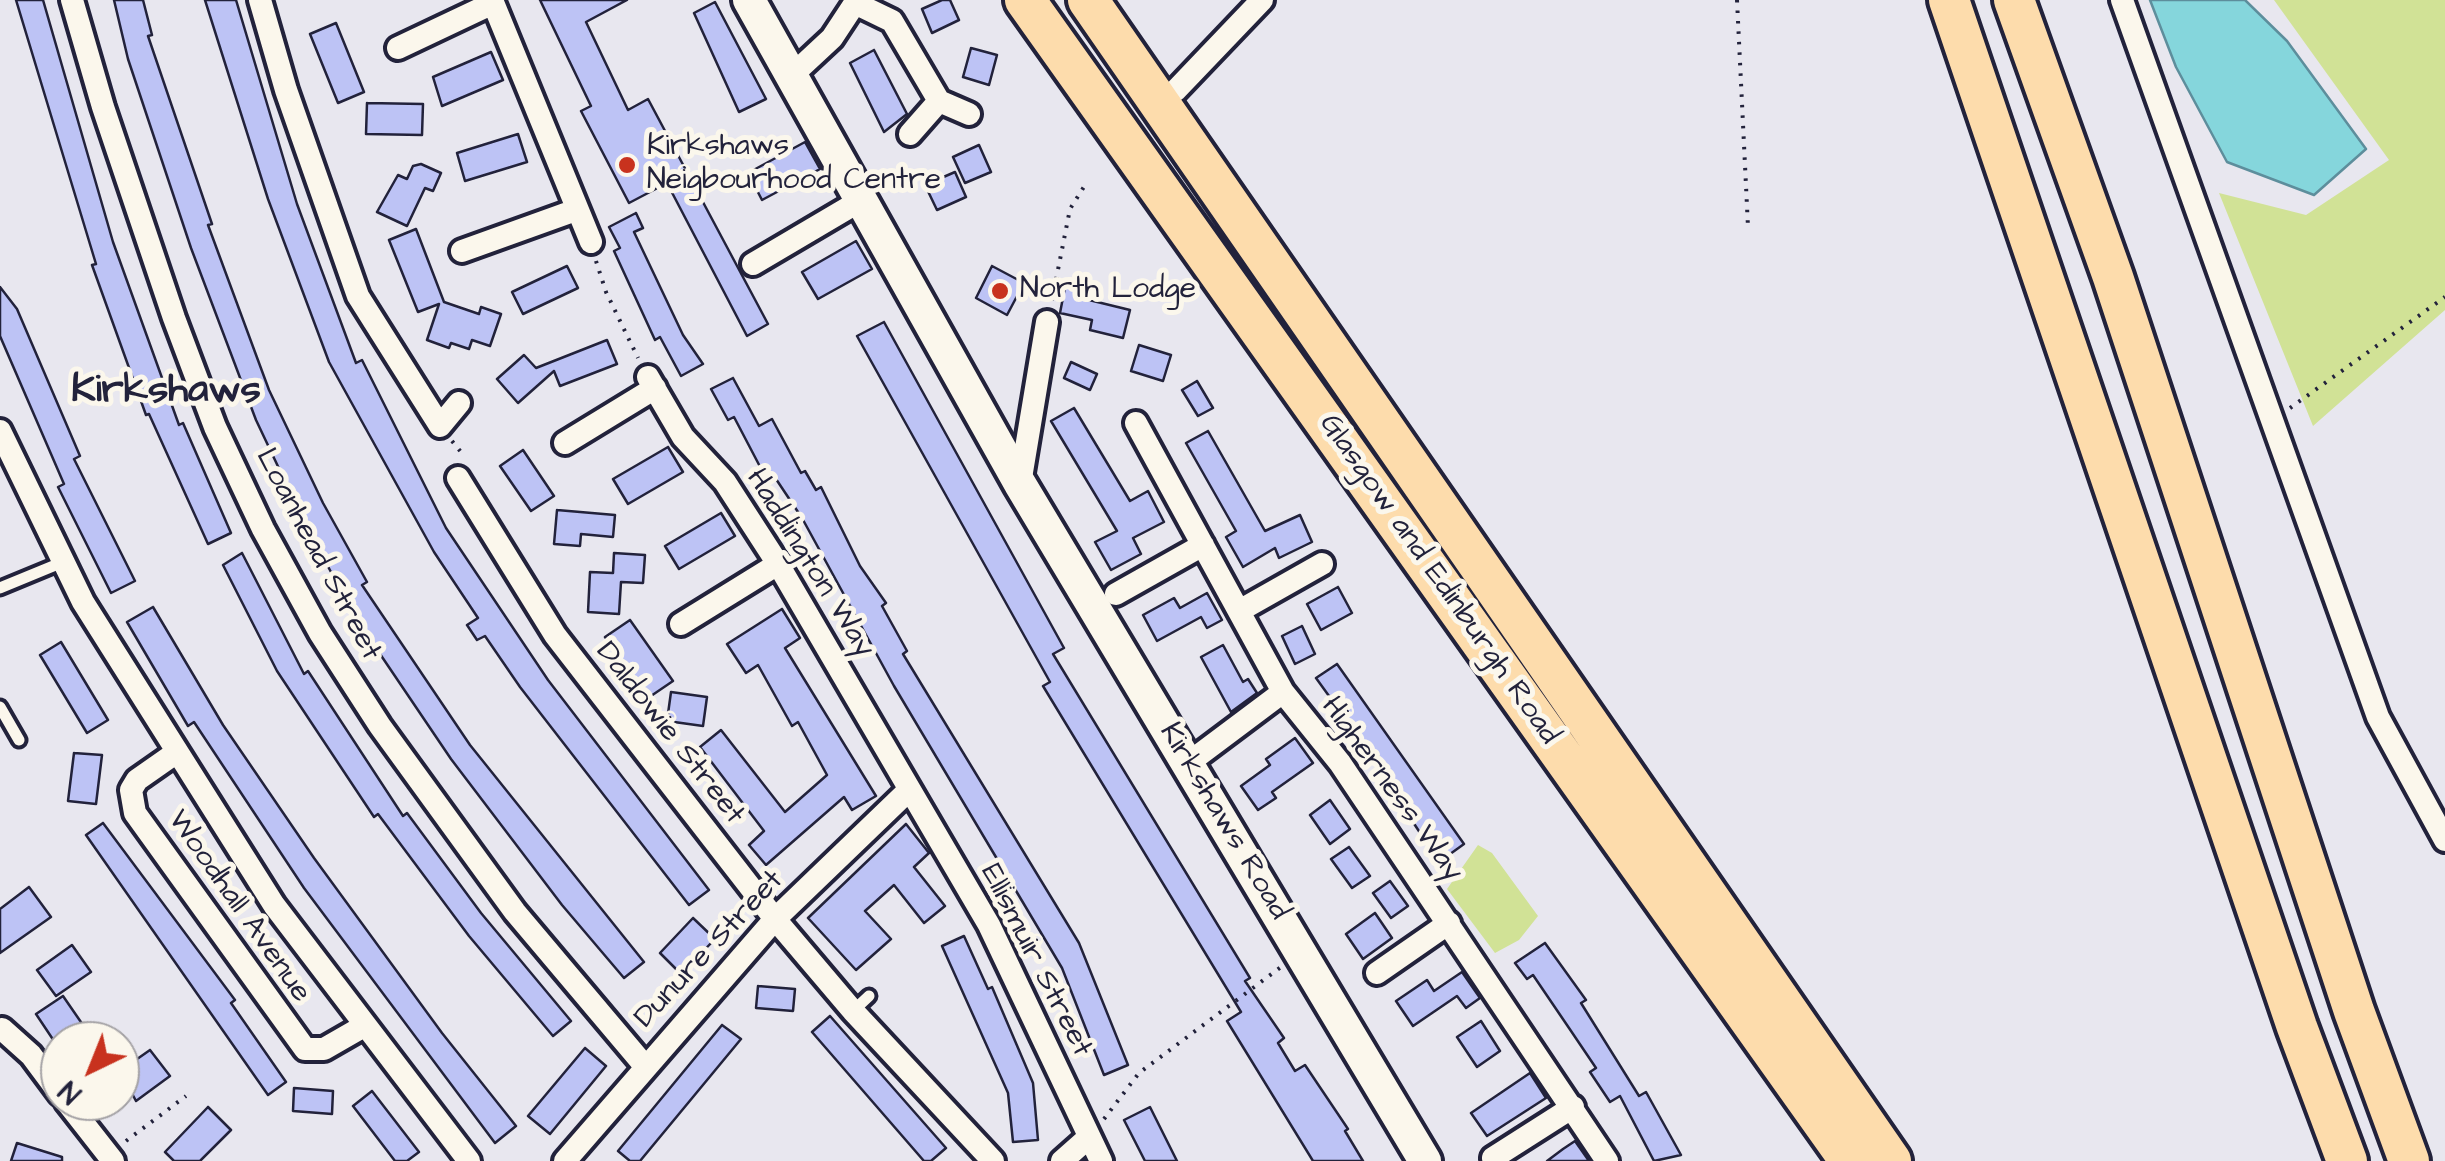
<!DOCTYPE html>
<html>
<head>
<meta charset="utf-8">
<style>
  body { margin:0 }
  #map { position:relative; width:2445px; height:1161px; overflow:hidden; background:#e8e7ef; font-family:"Architects Daughter",sans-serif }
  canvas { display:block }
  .north { position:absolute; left:40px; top:1021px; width:100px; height:100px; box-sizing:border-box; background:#fbf7ec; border:2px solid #a4a2a5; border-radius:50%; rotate:223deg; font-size:28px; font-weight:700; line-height:40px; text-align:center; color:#22223b }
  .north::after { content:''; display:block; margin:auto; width:35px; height:45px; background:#c8321e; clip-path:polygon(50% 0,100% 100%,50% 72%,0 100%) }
</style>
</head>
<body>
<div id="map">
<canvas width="2445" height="1161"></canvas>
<div class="north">N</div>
</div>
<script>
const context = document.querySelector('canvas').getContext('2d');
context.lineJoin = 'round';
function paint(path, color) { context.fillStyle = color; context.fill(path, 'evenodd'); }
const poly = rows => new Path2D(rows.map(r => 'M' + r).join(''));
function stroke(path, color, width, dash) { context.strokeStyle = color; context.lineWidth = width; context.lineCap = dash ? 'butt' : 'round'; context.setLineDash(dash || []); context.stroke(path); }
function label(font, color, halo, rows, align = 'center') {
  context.font = font + ' "Architects Daughter",sans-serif'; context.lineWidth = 10; context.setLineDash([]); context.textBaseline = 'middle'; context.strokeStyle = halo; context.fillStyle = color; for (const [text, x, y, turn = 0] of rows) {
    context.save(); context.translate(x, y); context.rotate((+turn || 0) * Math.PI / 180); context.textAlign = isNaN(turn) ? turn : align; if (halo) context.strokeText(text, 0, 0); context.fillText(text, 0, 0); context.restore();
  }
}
paint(poly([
  [2274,0,2445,0,2445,310,2313,426,2219,193,2306,215,2389,160],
  [1478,845,1492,853,1538,916,1519,940,1495,953,1447,889]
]), '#d1e296');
const water = poly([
  [2150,0,2245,0,2287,41,2366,149,2314,195,2227,162,2176,67,2150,0]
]);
paint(water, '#85d6dc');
stroke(water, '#5d8e9c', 2.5);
const building = poly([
  [16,0,43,0,113,242,179,425,183,423,231,533,208,544,149,414,146,415,92,265,96,264,16,0],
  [114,0,143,0,152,35,148,36,212,224,208,225,269,390,323,503,367,582,362,585,470,745,644,962,624,978,562,905,451,759,353,614,301,515,256,420,191,248,128,59,114,0],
  [205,0,236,0,297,204,356,363,362,360,446,528,548,680,709,890,689,905,520,687,485,636,477,640,467,625,478,618,434,552,329,362,268,199,205,0],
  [540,0,627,0,586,22,628,110,648,99,768,324,747,336,667,183,629,203,581,111,591,106,540,0],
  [942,0,950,0,959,20,932,33,922,9,942,0],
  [715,2,766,99,739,112,694,13,715,2],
  [336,23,364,92,338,103,310,34,336,23],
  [971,48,997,55,989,85,963,77,971,48],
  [874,50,907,114,884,132,850,63,874,50],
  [491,52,503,80,442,106,433,77,491,52],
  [367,103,423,104,422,135,366,134,367,103],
  [518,134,527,162,465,181,457,153,518,134],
  [805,142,820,169,762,200,748,173,805,142],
  [979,145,991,172,965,183,953,157,979,145],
  [421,164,441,173,433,191,425,188,407,226,377,212,398,175,407,179,413,166,421,164],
  [955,172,966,197,937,210,925,185,955,172],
  [636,213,643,228,634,232,683,335,703,364,681,376,660,337,655,340,614,251,620,248,609,227,636,213],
  [416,229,444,302,479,314,481,307,501,314,490,346,472,340,469,349,451,343,449,348,427,340,439,304,418,312,389,240,416,229],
  [856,241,872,269,818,299,802,272,856,241],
  [567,266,578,288,523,314,512,292,567,266],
  [992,266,1024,283,1007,315,976,298,992,266],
  [1066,282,1088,287,1085,299,1130,310,1123,338,1090,330,1092,320,1060,313,1066,282],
  [0,287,17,309,80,456,74,459,135,581,111,593,58,487,64,484,0,336,0,287],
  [884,322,1064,648,1053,654,1250,978,1245,981,1284,1038,1278,1043,1295,1071,1305,1065,1348,1129,1345,1131,1363,1161,1313,1161,1227,1021,1241,1012,1043,686,1050,682,857,336,884,322],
  [607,340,617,364,560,386,554,371,518,403,497,379,524,355,536,368,607,340],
  [1139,345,1171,355,1163,381,1131,371,1139,345],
  [1071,362,1097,374,1090,390,1064,378,1071,362],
  [733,378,759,426,772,419,801,473,805,471,816,490,821,487,860,566,886,603,882,606,907,651,903,654,1079,943,1128,1065,1104,1075,1062,968,894,686,802,518,774,476,767,480,734,417,728,420,711,389,733,378],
  [1197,381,1213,408,1198,416,1182,390,1197,381],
  [1074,408,1130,501,1148,491,1164,522,1133,538,1141,554,1111,570,1095,542,1117,531,1051,421,1074,408],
  [1208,431,1265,531,1300,515,1312,542,1279,558,1275,548,1243,567,1226,537,1236,531,1186,443,1208,431],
  [668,447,683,472,628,504,613,479,668,447],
  [523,450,554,496,531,511,500,466,523,450],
  [557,510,615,515,613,537,581,534,580,546,554,544,557,510],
  [721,513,735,536,679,569,665,546,721,513],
  [242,553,304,674,308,671,403,816,407,813,481,913,571,1021,553,1036,469,936,378,814,374,817,277,671,223,565,242,553],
  [614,553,645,555,643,583,621,582,619,614,588,612,590,572,613,573,614,553],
  [1338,587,1352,613,1321,630,1307,604,1338,587],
  [1207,593,1222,620,1207,628,1201,617,1157,641,1143,615,1174,598,1180,608,1207,593],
  [153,607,223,725,314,858,442,1033,516,1126,495,1143,304,888,194,722,188,726,127,622,153,607],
  [782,609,800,638,785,648,876,796,852,810,844,797,766,865,749,845,764,831,700,747,721,730,785,812,827,775,798,722,792,726,758,665,746,673,727,644,782,609],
  [630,620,673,681,648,698,605,637,630,620],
  [1302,626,1315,654,1295,664,1282,636,1302,626],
  [61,642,108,720,87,733,40,655,61,642],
  [1223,645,1243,682,1248,679,1257,693,1231,712,1201,657,1223,645],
  [1337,664,1464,844,1439,862,1398,799,1402,797,1316,678,1337,664],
  [671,692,707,697,703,726,667,721,671,692],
  [1295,738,1313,763,1272,792,1276,798,1258,810,1241,786,1270,765,1266,759,1295,738],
  [74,753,102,755,96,804,68,801,74,753],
  [1330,800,1350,829,1330,844,1310,815,1330,800],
  [103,823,235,1000,231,1003,286,1082,268,1095,86,835,103,823],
  [906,824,929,853,914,867,945,906,924,923,894,885,865,911,891,939,856,970,808,918,906,824],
  [1349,847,1370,876,1352,888,1331,859,1349,847],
  [1390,881,1408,906,1391,918,1373,893,1390,881],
  [29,887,51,917,0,953,0,909,29,887],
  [1375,913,1392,938,1363,959,1346,934,1375,913],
  [693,918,715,939,681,974,660,953,693,918],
  [964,936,988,989,992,987,1033,1083,1038,1140,1013,1142,1008,1093,942,946,964,936],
  [1545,943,1586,1000,1581,1003,1639,1096,1646,1092,1681,1155,1654,1161,1620,1096,1610,1102,1590,1072,1596,1068,1569,1028,1533,975,1527,979,1515,963,1545,943],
  [72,945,91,972,56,996,37,970,72,945],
  [1462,972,1480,998,1466,1008,1457,996,1413,1026,1396,1001,1427,980,1434,991,1462,972],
  [758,986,795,989,793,1011,756,1008,758,986],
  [63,996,94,1041,54,1041,36,1014,63,996],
  [830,1016,946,1148,931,1161,924,1161,812,1032,830,1016],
  [1481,1021,1500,1051,1477,1067,1457,1037,1481,1021],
  [722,1025,741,1039,640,1161,630,1161,618,1151,722,1025],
  [585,1048,606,1066,550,1134,528,1116,585,1048],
  [150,1050,170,1076,136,1101,120,1071,150,1050],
  [1530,1073,1546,1098,1487,1136,1471,1113,1530,1073],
  [294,1088,333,1091,332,1114,293,1111,294,1088],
  [372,1091,419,1152,407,1161,395,1161,353,1106,372,1091],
  [208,1107,231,1130,200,1161,174,1161,165,1152,208,1107],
  [1150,1107,1177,1161,1145,1161,1124,1120,1150,1107],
  [1575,1141,1589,1161,1547,1161,1563,1149,1575,1141],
  [17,1143,62,1157,62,1161,11,1161,17,1143]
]);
paint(building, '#bdc3f5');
stroke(building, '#22223b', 2.5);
const lane = poly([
  [0,588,63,562],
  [0,707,19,740],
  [853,1011,869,996]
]);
const street = poly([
  [72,0,103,107,174,318,215,427,263,529,320,633,380,726,515,912,644,1065],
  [260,0,286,90,358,296,440,426,459,403],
  [492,0,591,242],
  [2122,0,2378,717,2445,840],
  [857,4,892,21,939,101,910,134],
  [398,48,493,3],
  [789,78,832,38,857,0],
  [939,101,969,114],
  [1161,101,1176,90,1262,0],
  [462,251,576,210],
  [753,264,858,202],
  [648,377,683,437,725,482,778,564,989,925,1101,1161],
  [1136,423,1283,692,1187,764],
  [0,431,83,602,274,905,469,1161],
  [565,443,655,388],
  [458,478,555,635,775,919,853,1011,993,1161],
  [1020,484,1047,322],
  [1116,594,1203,545],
  [1239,611,1322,564],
  [681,624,778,564],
  [1283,692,1340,763,1607,1161],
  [177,752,137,780,131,790,135,813,305,1049,324,1049,364,1026],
  [1377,973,1449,923],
  [2,1029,31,1055,60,1094],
  [66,1101,113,1161],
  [1493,1158,1573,1107],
  [565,1161,775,919,909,790],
  [1062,1161,1088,1138]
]);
const secondary = poly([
  [749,0,1020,484,1425,1161]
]);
const highway = poly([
  [1025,0,1850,1161],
  [1088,0,1891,1161],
  [1949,0,2297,1027,2347,1161],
  [2014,0,2113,277,2354,1011,2409,1161]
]);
stroke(lane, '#22223b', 19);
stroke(street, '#22223b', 30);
stroke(secondary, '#22223b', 40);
stroke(highway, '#22223b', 48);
stroke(poly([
  [1737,0,1748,227],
  [596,261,606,292,638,358],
  [1052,300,1070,209,1087,182],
  [2290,408,2445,297],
  [452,441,465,457],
  [1104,1119,1139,1073,1281,967],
  [126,1141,186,1096]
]), '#22223b', 4, [2.5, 8]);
stroke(lane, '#fbf7ec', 11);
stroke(street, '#fbf7ec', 22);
stroke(secondary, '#fbf7ec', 32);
stroke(highway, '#fddcac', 40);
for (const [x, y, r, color] of [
  [627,165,10,"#c8321e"],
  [1000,291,10,"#c8321e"]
]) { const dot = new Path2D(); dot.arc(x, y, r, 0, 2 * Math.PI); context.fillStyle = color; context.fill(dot); stroke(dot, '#fbf7ec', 4); }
label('30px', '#22223b', '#fbf7ec', [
  ["Kirkshaws",647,148],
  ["Neigbourhood Centre",647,182],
  ["North Lodge",1020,291]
], 'left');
label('30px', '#22223b', '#fbf7ec', [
  ["Loanhead Street",317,555,62],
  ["Haddington Way",809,564,58],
  ["Glasgow and Edinburgh Road",1438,580,55],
  ["Daldowie Street",669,734,52],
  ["Higherness Way",1391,790,54],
  ["Kirkshaws Road",1223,822,59],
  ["Woodhall Avenue",238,907,55],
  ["Dunure Street",710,950,-47],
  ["Ellismuir Street",1035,961,63]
]);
label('bold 40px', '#22223b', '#fbf7ec', [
  ["Kirkshaws",166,393]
]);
</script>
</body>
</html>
